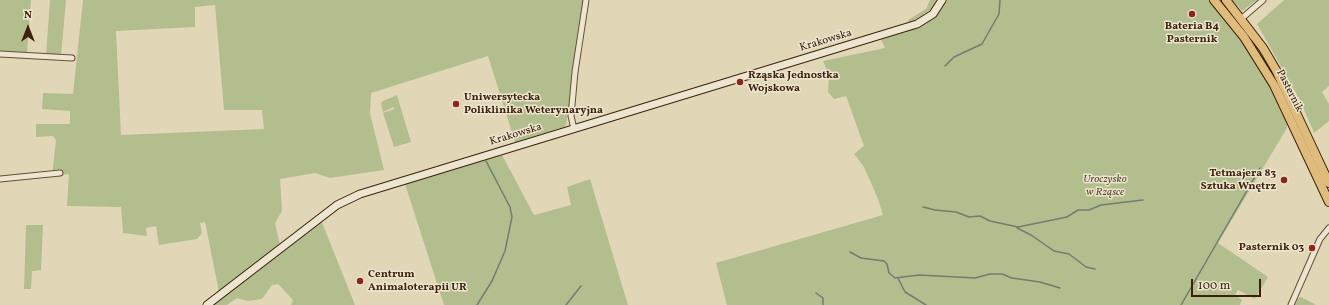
<!DOCTYPE html>
<html>
<head>
<meta charset="utf-8">
<style>
  body { margin:0 }
  #map { position:relative; width:1329px; height:305px; overflow:hidden; background:#e1d7b7; font-family:Vollkorn,serif }
  canvas { display:block }
  .north { position:absolute; left:8px; top:8px; width:40px; height:40px; -webkit-text-stroke:3px #ece5d0; paint-order:stroke; rotate:0deg; font-size:11px; font-weight:700; line-height:16px; text-align:center; color:#3d210a }
  .north::after { content:''; display:block; margin:auto; width:14px; height:18px; background:#3d210a; clip-path:polygon(50% 0,100% 100%,50% 72%,0 100%) }
  .scale { position:absolute; left:1191px; top:279px; width:70px; height:18px; box-sizing:border-box; border:2px solid #3d210a; border-top:0; padding-left:5px; font-size:12px; line-height:14px; white-space:nowrap; color:#3d210a; -webkit-text-stroke:3px #ece5d0; paint-order:stroke }
</style>
</head>
<body>
<div id="map">
<canvas width="1329" height="305"></canvas>
<div class="north">N</div>
<div class="scale">100 m</div>
</div>
<script>
const context = document.querySelector('canvas').getContext('2d');
context.lineJoin = 'round';
function paint(path, color) { context.fillStyle = color; context.fill(path, 'evenodd'); }
const poly = rows => new Path2D(rows.map(r => 'M' + r).join(''));
function stroke(path, color, width, dash) { context.strokeStyle = color; context.lineWidth = width; context.lineCap = dash ? 'butt' : 'round'; context.setLineDash(dash || []); context.stroke(path); }
function label(font, color, halo, rows, align = 'center') {
  context.font = font + ' Vollkorn,serif'; context.lineWidth = 3; context.setLineDash([]); context.textBaseline = 'middle'; context.strokeStyle = halo; context.fillStyle = color; for (const [text, x, y, turn = 0] of rows) {
    context.save(); context.translate(x, y); context.rotate((+turn || 0) * Math.PI / 180); context.textAlign = isNaN(turn) ? turn : align; if (halo) context.strokeText(text, 0, 0); context.fillText(text, 0, 0); context.restore();
  }
}
paint(poly([
  [0,0,31,0,27,53,0,53],
  [50,0,66,0,61,56,46,55],
  [83,0,585,0,566,125,564,127,515,142,488,56,371,93,370,113,384,170,330,178,315,173,280,179,282,211,275,223,280,245,219,292,205,222,200,223,202,233,197,239,159,245,156,226,146,228,147,236,123,233,121,207,67,206,69,174,52,176,56,140,53,136,36,137,36,124,70,124,70,111,42,109,43,93,73,94],
  [215,5,224,110,262,110,264,129,121,135,116,31,195,27,195,7],
  [930,0,937,0,931,9,923,15,909,23,908,20,926,9],
  [946,0,1209,0,1241,41,1276,93,1287,120,1287,128,1218,243,1268,277,1255,299,1238,290,1235,295,1242,300,1240,305,727,305,716,263,883,215,878,199,864,167,854,154,864,146,846,96,834,99,828,92,829,75,823,61,885,48,881,39,917,28,933,19,942,8],
  [1232,0,1257,0,1242,11],
  [1284,0,1329,0,1329,86,1322,92,1329,104,1329,121,1314,133,1300,100,1257,24],
  [397,95,411,142,394,147,383,113,394,109,394,107,383,112,381,103,383,101],
  [502,155,534,215,571,205,567,187,590,179,628,305,444,305,405,184],
  [321,220,355,305,291,305,293,300,278,284,272,285,262,299,248,301,237,298,227,305,213,305],
  [26,225,43,225,41,270,32,271,31,289,24,289],
  [1301,297,1316,305,1294,305,1298,298]
]), '#b3be8e');
stroke(poly([
  [945,66,954,57,982,44,999,14,1000,0],
  [923,207,935,210,956,212,969,217,980,216,990,221,1018,227,1067,217,1078,210,1089,210,1101,205,1143,200],
  [1017,228,1031,235,1054,251,1069,254,1086,267,1095,269],
  [850,252,861,258,884,261,887,264,889,273,895,278,919,275,975,278,990,274,1002,274,1012,278,1040,282,1060,288],
  [898,278,905,292,926,305],
  [816,293,823,298,823,305],
  [477,305,492,281,505,251,512,217,510,207,486,161],
  [566,305,581,286],
  [1181,305,1260,168]
]), '#717d6d', 1.5);
const street = poly([
  [1241,19,1263,0],
  [0,54,72,58],
  [574,129,571,116,575,72,586,0],
  [0,179,60,173],
  [1291,305,1320,239,1329,228]
]);
const secondary = poly([
  [207,305,337,205,360,194,917,24,933,14,942,0]
]);
const primary = poly([
  [1214,0,1244,37,1274,85,1329,202],
  [1226,0,1263,48,1276,70,1329,183]
]);
stroke(street, '#664e35', 7);
stroke(secondary, '#3d210a', 9);
stroke(primary, '#3d210a', 10);
stroke(street, '#ece5d0', 5);
stroke(secondary, '#ece5d0', 7);
stroke(primary, '#e0bc7c', 8);
for (const [x, y, r, color] of [
  [1192,14,4,"#8f2418"],
  [740,82,4,"#8f2418"],
  [456,104,4,"#8f2418"],
  [1284,180,4,"#8f2418"],
  [1312,248,4,"#8f2418"],
  [360,281,4,"#8f2418"]
]) { const dot = new Path2D(); dot.arc(x, y, r, 0, 2 * Math.PI); context.fillStyle = color; context.fill(dot); stroke(dot, '#ece5d0', 1.5); }
label('bold 11px', '#3d210a', '#ece5d0', [
  ["Bateria B4",1192,27,"center"],
  ["Pasternik",1192,40,"center"],
  ["Rząska Jednostka",748,76],
  ["Wojskowa",748,89],
  ["Uniwersytecka",464,98],
  ["Poliklinika Weterynaryjna",464,111],
  ["Tetmajera 83",1276,174,"right"],
  ["Sztuka Wnętrz",1276,187,"right"],
  ["Pasternik 03",1304,248,"right"],
  ["Centrum",368,275],
  ["Animaloterapii UR",368,288]
], 'left');
label('11px', '#3d210a', '#ece5d0', [
  ["Krakowska",826,41,-17],
  ["Pasternik",1289,91,63],
  ["Krakowska",516,135,-17]
]);
label('italic 11px', '#5a482b', '#ece5d0', [
  ["Uroczysko",1105,180],
  ["w Rząsce",1105,193]
]);
</script>
</body>
</html>
